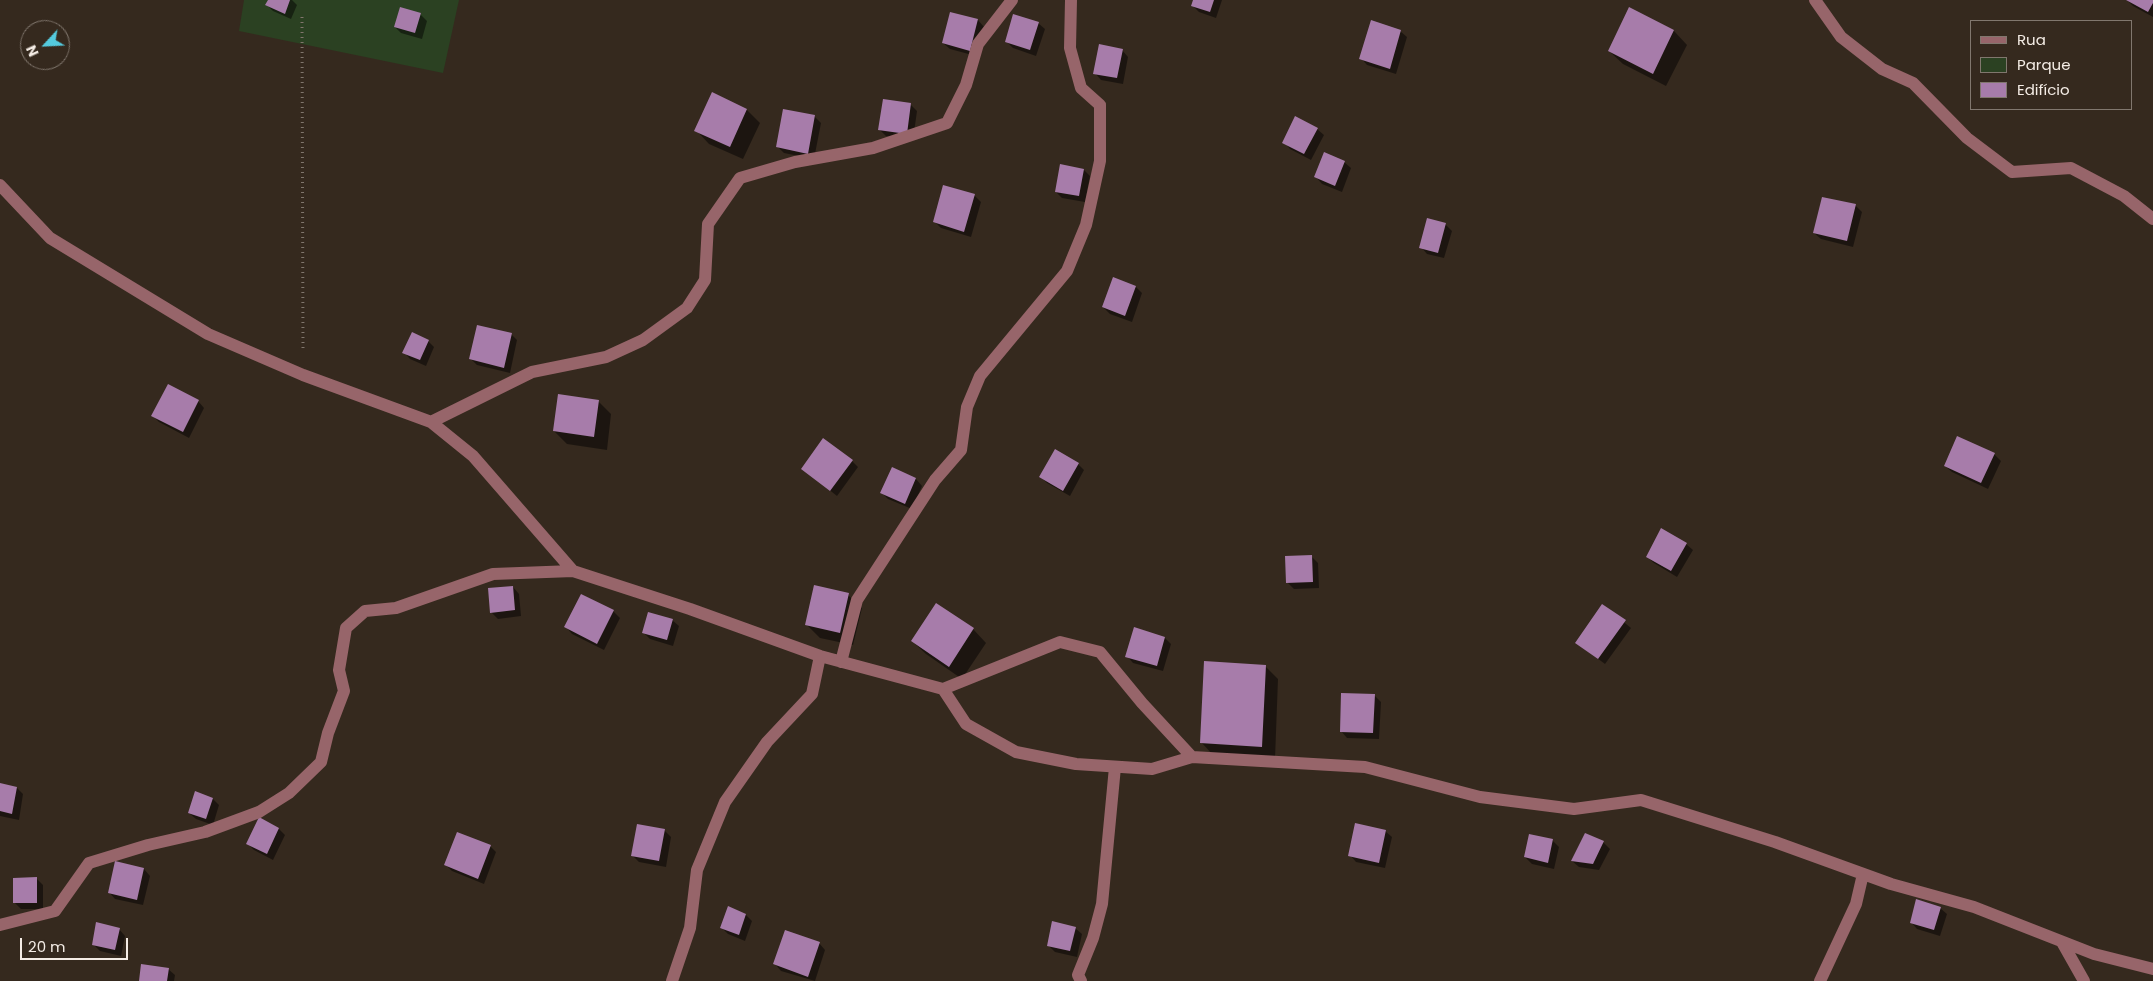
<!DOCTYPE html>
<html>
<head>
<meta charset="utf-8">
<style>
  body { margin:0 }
  #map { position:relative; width:2153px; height:981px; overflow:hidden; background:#35291e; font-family:Poppins,sans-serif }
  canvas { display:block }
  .legend { position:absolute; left:1970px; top:20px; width:162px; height:90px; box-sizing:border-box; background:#35291e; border:1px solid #81776e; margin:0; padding:6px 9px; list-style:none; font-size:15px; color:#f4ece5 }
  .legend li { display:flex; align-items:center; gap:10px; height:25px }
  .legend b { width:25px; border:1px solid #81776e }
  .north { position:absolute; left:20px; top:20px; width:50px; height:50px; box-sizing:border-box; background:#35291e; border:1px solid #81776e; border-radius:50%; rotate:245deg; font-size:14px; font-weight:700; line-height:20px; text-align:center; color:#f4ece5 }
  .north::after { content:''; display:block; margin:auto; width:18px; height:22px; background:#54cade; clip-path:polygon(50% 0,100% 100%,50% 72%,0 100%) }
  .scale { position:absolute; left:20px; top:938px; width:108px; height:22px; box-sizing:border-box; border:2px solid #f4ece5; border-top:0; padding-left:6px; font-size:15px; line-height:18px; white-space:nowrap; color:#f4ece5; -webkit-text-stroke:4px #35291e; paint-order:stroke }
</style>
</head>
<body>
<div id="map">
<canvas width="2153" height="981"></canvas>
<ul class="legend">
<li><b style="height:6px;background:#97656a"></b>Rua</li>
<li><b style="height:14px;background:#2b4122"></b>Parque</li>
<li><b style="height:14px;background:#a77caa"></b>Edifício</li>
</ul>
<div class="north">N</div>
<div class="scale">20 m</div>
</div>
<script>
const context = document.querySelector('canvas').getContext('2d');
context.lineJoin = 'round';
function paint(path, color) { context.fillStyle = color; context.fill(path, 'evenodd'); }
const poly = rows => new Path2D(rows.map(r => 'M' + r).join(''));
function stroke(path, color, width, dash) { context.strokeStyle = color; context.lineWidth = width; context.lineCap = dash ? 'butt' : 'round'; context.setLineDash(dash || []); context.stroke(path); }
paint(poly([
  [244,0,459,0,443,73,239,31]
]), '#2b4122');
paint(poly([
  [269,0,292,0,297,5,291,19,273,11,267,5],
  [1195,0,1222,0,1216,18,1199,12,1193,6],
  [2127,0,2153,0,2153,17,2133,6],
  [1630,9,1674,31,1687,45,1666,86,1623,64,1609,51],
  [951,13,978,20,984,27,976,56,950,49,943,43],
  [420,14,427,21,422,39,401,33,395,27],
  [1038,23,1045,29,1036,56,1013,48,1006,41],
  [1400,31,1407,37,1396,74,1367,65,1361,58],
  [1122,50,1128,57,1123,84,1101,80,1095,73],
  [713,94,747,110,760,123,743,159,709,144,696,130],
  [911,105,917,111,913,140,886,136,880,130],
  [814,116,821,123,814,159,784,153,778,147],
  [1317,129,1324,135,1311,160,1290,149,1284,142],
  [1344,162,1351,168,1342,192,1322,184,1316,177],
  [1084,170,1090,176,1085,202,1062,198,1056,192],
  [944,187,975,196,981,202,971,237,941,228,934,221],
  [1856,206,1862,212,1853,247,1821,239,1814,233],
  [1445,224,1452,231,1444,258,1427,254,1421,247],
  [1136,287,1142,293,1132,322,1110,314,1103,307],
  [511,334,517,340,510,373,477,365,471,359],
  [428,341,434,347,426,366,410,359,404,352],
  [198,401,204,408,189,438,159,422,153,416],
  [598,401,611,414,607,450,567,444,554,431],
  [1958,437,1994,454,2001,461,1988,489,1952,472,1945,466],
  [852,461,858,467,837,496,802,468],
  [1078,464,1084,470,1070,496,1047,483,1040,476],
  [893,469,916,479,922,486,912,509,888,499,882,493],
  [1686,544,1693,550,1677,577,1654,563,1647,557],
  [1311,556,1318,563,1319,588,1294,589,1287,582],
  [513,587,519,594,521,616,498,619,491,612],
  [582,595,613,611,620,618,604,650,572,634,566,627],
  [848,595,862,608,853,645,820,638,806,624],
  [1603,605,1631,628,1605,664,1577,643],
  [672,620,679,626,673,646,650,639,643,632],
  [973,629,986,643,962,679,926,654,912,641],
  [1165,638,1171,644,1163,671,1133,663,1127,656],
  [1265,666,1278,679,1275,759,1214,756,1201,742],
  [1374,695,1381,702,1379,739,1347,738,1341,731],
  [0,784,17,788,23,794,19,820,0,816],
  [195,793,213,799,219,805,213,825,196,819,189,813],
  [279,829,285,835,273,860,254,850,248,844],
  [664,830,671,837,666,867,639,862,633,856],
  [1385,831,1392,837,1385,868,1356,862,1350,855],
  [1552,840,1559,847,1554,869,1532,864,1525,857],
  [1603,842,1610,849,1599,870,1579,867,1572,861],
  [490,846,496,852,484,884,452,871,445,864],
  [144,869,150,876,143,905,115,899,109,892],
  [37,879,43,885,43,909,21,909,14,902],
  [728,908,746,915,752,921,745,941,728,934,721,927],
  [1940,908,1947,914,1940,936,1917,929,1911,922],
  [1075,928,1082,934,1077,957,1055,952,1048,945],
  [119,929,125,936,121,956,100,951,93,944],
  [819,943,825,950,815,981,781,971,775,964],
  [168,969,175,975,174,981,140,981]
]), '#0007');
paint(poly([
  [268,0,290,0,285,14,265,5],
  [1193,0,1214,0,1210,12,1191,6],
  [2126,0,2153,0,2153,3,2148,12],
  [400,7,421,13,415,33,394,27],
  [1629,7,1674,30,1653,74,1608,51],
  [950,12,978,19,970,51,942,43],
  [1013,14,1039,22,1030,50,1005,42],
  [1371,20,1401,30,1390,69,1359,59],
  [1099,44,1123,49,1117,78,1093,74],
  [712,92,747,109,730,147,694,131],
  [883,99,911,103,907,134,878,130],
  [783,109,815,115,808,154,776,147],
  [1295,116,1318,128,1304,154,1282,143],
  [1324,152,1345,161,1335,186,1314,177],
  [1060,164,1084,169,1079,196,1055,192],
  [943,185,975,194,964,232,933,222],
  [1822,197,1856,204,1847,241,1813,233],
  [1427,218,1446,223,1438,253,1419,248],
  [1113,277,1136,286,1125,316,1102,307],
  [477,325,512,333,504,368,469,359],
  [412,332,429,340,420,360,402,353],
  [168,384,199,400,183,432,151,416],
  [558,394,599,400,594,437,553,431],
  [1957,436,1995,453,1981,483,1944,466],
  [823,438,853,460,830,491,801,469],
  [1055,449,1079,463,1063,491,1039,477],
  [892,467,916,478,905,504,880,493],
  [1661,528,1687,543,1671,571,1646,557],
  [1312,555,1313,582,1286,583,1285,556],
  [814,585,849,593,840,633,805,625],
  [513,586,515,610,490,613,488,588],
  [581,594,614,610,597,644,564,627],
  [936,603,974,628,949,667,911,641],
  [1602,604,1626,620,1598,659,1575,643],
  [648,612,673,619,667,640,642,633],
  [1134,627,1165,637,1157,666,1125,657],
  [1204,661,1266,665,1262,747,1200,743],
  [1341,693,1375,694,1373,733,1340,732],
  [0,783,17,787,12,814,0,811],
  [195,791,213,798,206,819,188,813],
  [259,817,279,828,267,854,246,844],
  [1355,823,1386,830,1379,863,1348,856],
  [637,824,665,829,659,861,631,856],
  [457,832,491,845,478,879,444,865],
  [1585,833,1604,841,1593,864,1571,861],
  [1529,834,1553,839,1548,863,1524,857],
  [115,861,144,868,137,900,108,893],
  [37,877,37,903,13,903,13,878],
  [1916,899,1941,907,1934,930,1910,923],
  [728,906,746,914,739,935,720,928],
  [1052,921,1076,927,1070,951,1047,946],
  [96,922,120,928,115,950,92,945],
  [785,930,820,942,808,977,773,964],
  [141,964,169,968,167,981,139,981]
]), '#a77caa');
stroke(poly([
  [302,17,303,349]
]), '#81766d', 3, [1, 4]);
stroke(poly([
  [1815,0,1841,37,1882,69,1913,83,1967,138,2012,172,2071,168,2124,196,2153,219],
  [0,185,50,238,208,334,303,375,431,422,473,456,573,571,690,609,820,656,943,689,1060,642,1100,652,1142,703,1192,757,1365,767,1480,797,1574,809,1641,800,1775,842,1891,884,1974,907,2094,954,2153,969],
  [431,422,532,372,606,357,643,340,687,308,705,280,708,224,740,178,795,162,873,148,947,123,966,85,978,44,1012,0],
  [841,662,857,600,935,480,961,450,967,407,980,376,1067,271,1086,225,1100,161,1100,105,1081,88,1070,48,1071,0],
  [943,689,966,724,1016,752,1076,764,1152,769,1192,757],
  [0,925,55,911,89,863,148,845,205,832,259,812,289,793,321,762,328,733,344,691,339,670,346,628,365,611,396,608,493,574,573,571],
  [2062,942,2084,981],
  [672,981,690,928,697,870,725,802,767,742,812,694,820,656],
  [1081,981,1078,975,1093,938,1102,904,1115,767],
  [1820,981,1856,904,1863,874]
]), '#97656a', 12);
</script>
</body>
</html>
